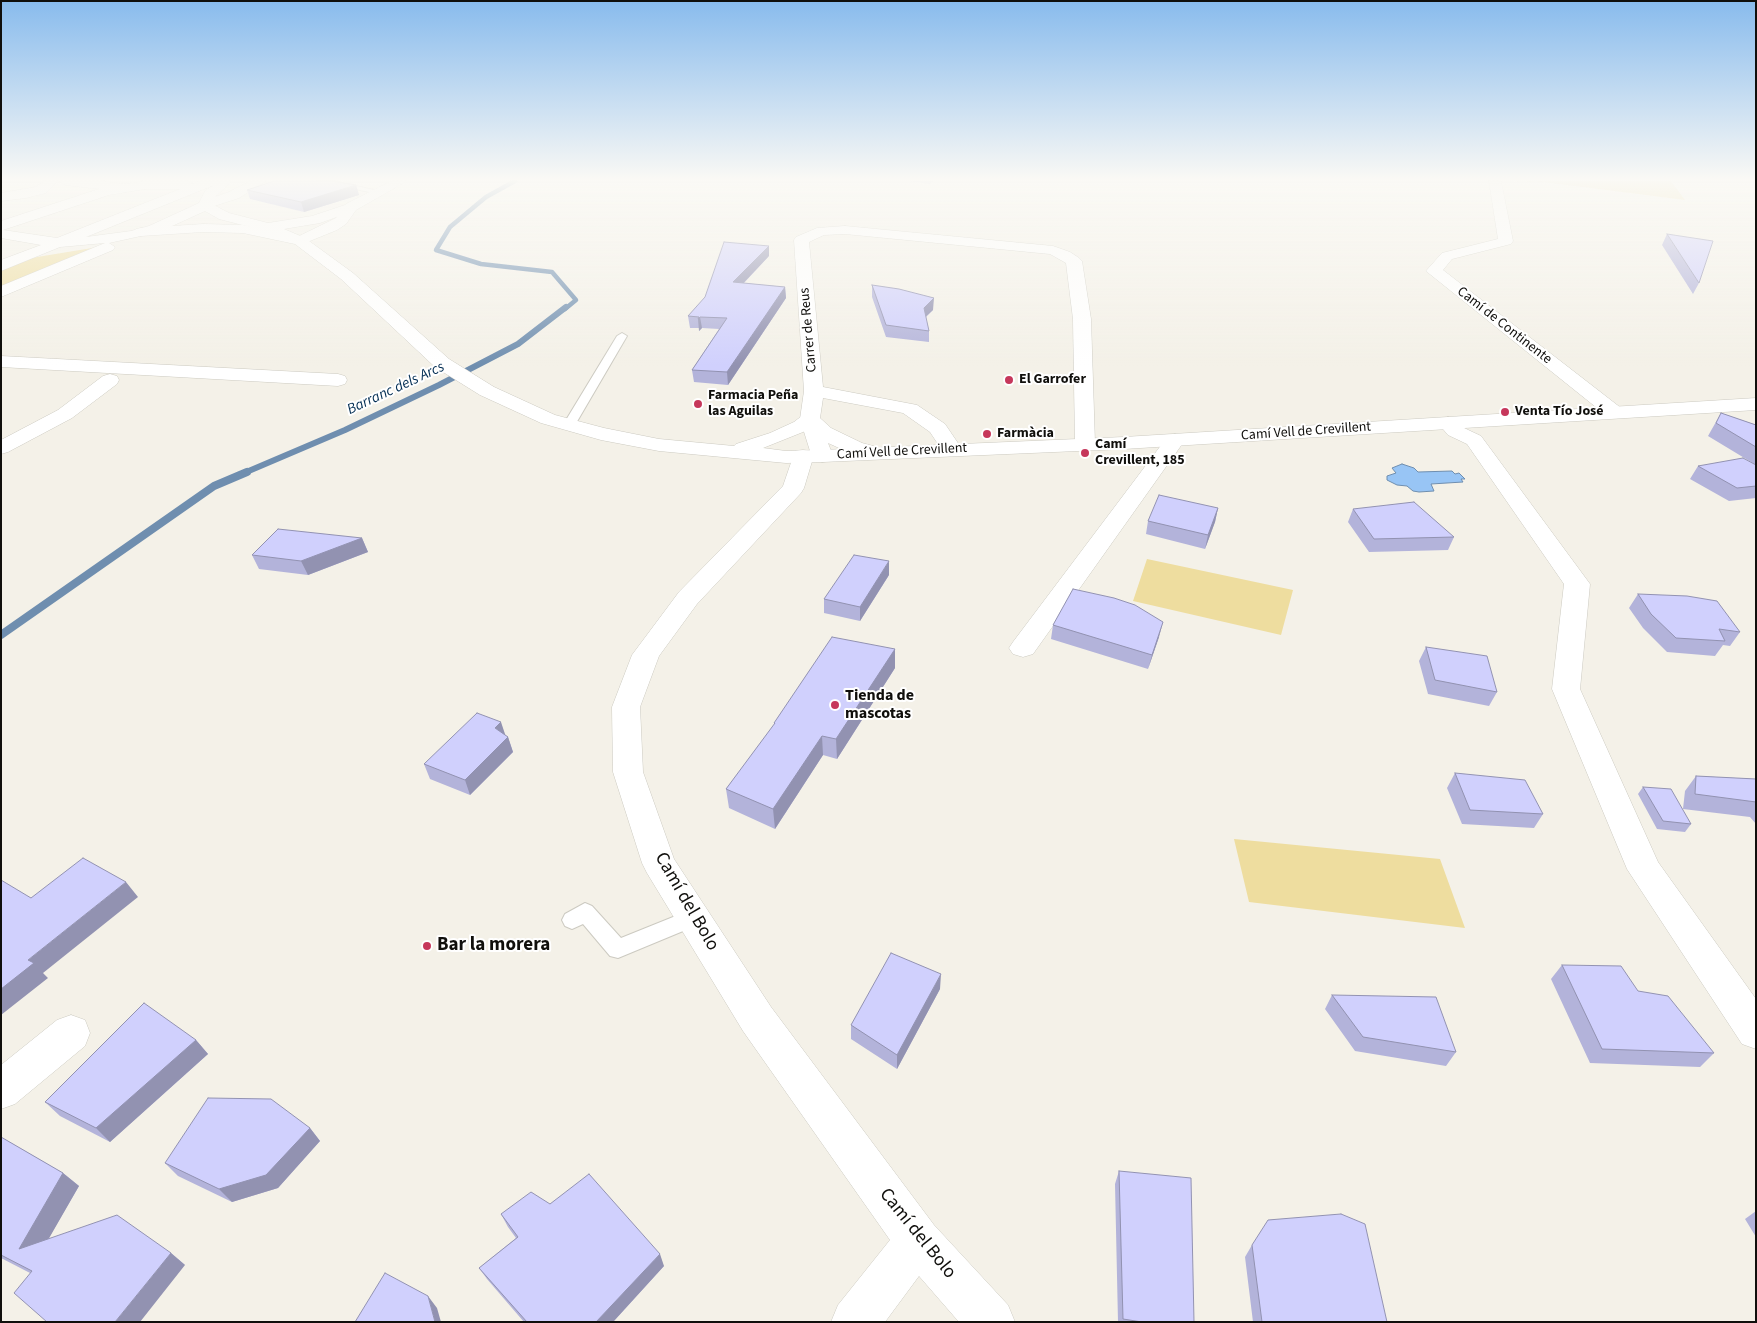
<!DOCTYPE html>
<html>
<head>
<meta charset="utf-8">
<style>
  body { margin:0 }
  #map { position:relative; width:1757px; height:1323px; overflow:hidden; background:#f4f1e8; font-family:"Source Sans 3",sans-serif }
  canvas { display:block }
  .frame { position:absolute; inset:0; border:2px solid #100f0c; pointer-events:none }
</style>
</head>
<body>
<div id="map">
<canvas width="1757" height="1323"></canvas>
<div class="frame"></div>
</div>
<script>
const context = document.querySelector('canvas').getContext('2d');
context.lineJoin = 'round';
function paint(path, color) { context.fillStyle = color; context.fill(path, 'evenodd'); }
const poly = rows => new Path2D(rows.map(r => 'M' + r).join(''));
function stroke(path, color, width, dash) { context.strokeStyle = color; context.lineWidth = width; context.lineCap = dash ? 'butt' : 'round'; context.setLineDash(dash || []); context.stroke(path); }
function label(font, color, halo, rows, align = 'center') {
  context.font = font + ' "Source Sans 3",sans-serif'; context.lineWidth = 4; context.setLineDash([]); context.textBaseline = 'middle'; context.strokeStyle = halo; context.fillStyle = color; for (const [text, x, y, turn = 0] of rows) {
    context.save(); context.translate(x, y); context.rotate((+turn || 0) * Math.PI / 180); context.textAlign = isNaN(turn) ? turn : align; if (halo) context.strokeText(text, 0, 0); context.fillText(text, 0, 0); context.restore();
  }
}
paint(poly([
  [1512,181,1671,181,1685,200,1543,182],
  [98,247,1,288,1,270,31,258],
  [1147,559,1293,590,1281,635,1133,601],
  [1234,839,1440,859,1465,928,1249,902]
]), '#eedd9f');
const water = poly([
  [1402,464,1414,468,1418,472,1452,471,1455,474,1459,473,1465,479,1461,479,1463,482,1431,484,1434,491,1419,492,1413,491,1407,486,1397,485,1387,480,1387,476,1396,473,1392,468,1402,464]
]);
paint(water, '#98c5f5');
stroke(water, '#6f8eaf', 1);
stroke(poly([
  [515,181,486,197,450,227,436,250,481,264,552,272,576,300,565,309]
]), '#6f8eaf', 4.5);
stroke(poly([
  [244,473,345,430,439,385,518,344,566,307]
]), '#6f8eaf', 6);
stroke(poly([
  [1,635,214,486,247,472]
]), '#6f8eaf', 8);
const service = poly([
  [317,181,334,181,383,192,379,194,317,181],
  [622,333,627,336,575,425,573,428,565,428,563,425,617,336,622,333],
  [585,903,592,906,621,938,693,909,700,912,703,918,700,924,618,958,610,956,583,924,572,929,565,926,562,920,565,914,585,903]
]);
const minor = poly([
  [44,181,58,181,46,193,26,198,1,201,1,193,36,187,44,181],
  [59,181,101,181,126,184,133,188,126,192,65,185,59,181],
  [250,181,266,181,239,198,205,209,198,205,200,202,229,192,250,181],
  [391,181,407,181,356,210,346,224,337,230,300,245,295,244,293,241,295,238,336,218,346,204,391,181],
  [1489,181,1501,181,1513,241,1511,244,1452,259,1443,270,1621,408,1624,412,1621,416,1614,418,1607,416,1426,271,1442,253,1498,239,1489,181],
  [845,226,1053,246,1070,252,1079,258,1082,261,1091,319,1095,444,1092,448,1085,450,1078,448,1075,444,1073,319,1066,263,1050,254,845,234,824,235,809,242,823,387,917,405,945,424,962,449,958,453,951,455,944,453,930,432,903,413,823,398,820,418,831,428,862,443,884,449,888,453,884,457,877,459,848,452,828,443,833,456,830,461,822,462,813,458,804,488,801,493,697,604,659,656,640,707,643,772,674,859,771,1007,934,1225,1008,1305,1015,1322,959,1322,919,1276,885,1322,831,1322,838,1305,890,1240,743,1031,647,873,642,863,613,772,612,707,632,655,679,592,783,486,795,451,803,450,810,451,800,419,804,391,794,240,796,237,817,228,845,226],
  [1,356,338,374,345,376,347,380,345,384,338,386,1,367,1,356],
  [110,374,117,376,119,380,117,384,72,418,8,452,1,454,1,440,58,410,103,376,110,374],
  [1448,417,1455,419,1462,427,1481,436,1590,584,1580,689,1658,862,1756,999,1756,1049,1742,1044,1627,869,1552,689,1564,584,1467,444,1448,435,1438,423,1441,419,1448,417],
  [1175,434,1182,436,1185,440,1033,654,1023,657,1013,654,1009,648,1013,642,1168,436,1175,434],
  [71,1015,85,1020,90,1033,85,1046,15,1104,1,1109,1,1065,57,1020,71,1015]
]);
const tertiary = poly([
  [203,224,243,225,305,238,353,273,449,359,494,387,555,415,604,428,659,439,734,446,736,444,770,433,794,422,803,415,810,413,817,415,820,419,808,430,763,448,786,451,822,450,1124,437,1756,398,1756,410,1124,449,822,462,786,463,659,451,601,440,541,423,480,395,435,367,341,279,295,244,243,233,203,232,141,236,136,235,134,232,136,229,141,228,203,224]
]);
const primary = poly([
  [144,181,187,181,192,184,199,181,232,181,216,196,212,204,229,213,268,223,312,216,351,203,358,207,356,210,320,223,284,229,305,238,307,241,305,244,300,245,262,230,219,219,205,211,159,232,109,243,115,247,113,250,1,297,1,286,105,243,60,247,1,271,1,260,41,245,1,238,1,221,102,188,144,181],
  [214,185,205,191,199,203,149,226,131,231,86,237,214,185],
  [145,189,180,189,57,238,3,230,109,195,145,189]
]);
stroke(service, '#cccac1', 2);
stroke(minor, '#cccac1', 1);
stroke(tertiary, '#cccac1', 1);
stroke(primary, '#cccac1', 1);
paint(service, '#fff');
paint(minor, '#fff');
paint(tertiary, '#fff');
paint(primary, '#fff');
paint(poly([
  [907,181,933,181,930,184],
  [356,185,359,195,304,212,250,199,247,190],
  [1667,234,1699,283,1693,294,1662,245],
  [769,256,744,283,785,287,786,298,728,385,694,382,692,370,719,329,702,328,699,331,699,328,690,328,688,316],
  [872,285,933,310,926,317,929,331,929,342,886,337,872,297],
  [1721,413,1756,425,1756,465,1708,436],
  [1756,465,1756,498,1729,501,1690,479,1698,466],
  [1218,508,1215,522,1205,549,1146,534,1148,521],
  [1353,509,1454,537,1448,550,1369,552,1348,522],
  [362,538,368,552,308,575,259,569,252,555],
  [889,575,860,621,824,613,824,599],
  [1638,594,1740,632,1730,646,1723,645,1715,656,1667,652,1643,628,1629,608],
  [1053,625,1159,637,1148,669,1051,639],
  [1426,647,1497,692,1489,706,1428,694,1419,661],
  [895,649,895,668,837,759,823,755,775,829,729,808,726,789,774,726,774,723],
  [505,736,508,737,513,752,470,795,430,779,424,764],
  [1455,773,1543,814,1534,828,1462,824,1447,788],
  [1696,776,1756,779,1756,824,1750,817,1683,809,1685,791],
  [1643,787,1691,824,1685,832,1657,829,1638,794],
  [1562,965,1714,1053,1700,1067,1590,1063,1551,979],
  [940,989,897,1069,851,1039,851,1025],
  [1332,995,1456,1052,1446,1066,1355,1051,1325,1009],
  [196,1040,208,1054,110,1142,60,1116,45,1102],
  [310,1128,320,1141,278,1188,232,1202,178,1176,165,1163],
  [1,1137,63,1173,79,1186,48,1239,171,1253,185,1265,30,1273,1,1258],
  [1119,1171,1194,1322,1118,1322,1115,1184],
  [550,1204,664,1266,613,1322,524,1322,487,1279,479,1268,516,1238,508,1227,501,1214],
  [1756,1211,1756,1237,1745,1219],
  [1252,1245,1387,1322,1253,1322,1245,1257]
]), '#b3b3da');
paint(poly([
  [356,185,359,195,304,212,301,202],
  [769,246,769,256,734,293,733,282],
  [785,287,786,298,728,385,727,372],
  [934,298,933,310,923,319,924,308],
  [700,317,702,328,699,331,698,319],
  [1218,508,1215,522,1205,549,1208,535],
  [362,538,368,552,308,575,301,561],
  [889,561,889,575,860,621,860,607],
  [1163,622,1159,637,1148,669,1152,655],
  [895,649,895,668,837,759,836,739],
  [501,722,506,737,495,728],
  [822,736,823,755,775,829,773,809],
  [508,737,513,752,470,795,465,780],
  [126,882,138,897,43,973,48,978,1,1015,1,989,28,960],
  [941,974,940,989,897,1069,897,1055],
  [196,1040,208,1054,110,1142,96,1128],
  [310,1128,320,1141,278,1188,232,1202,219,1189],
  [63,1173,79,1186,36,1261,19,1249],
  [171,1253,185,1265,140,1322,115,1322],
  [660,1254,664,1266,613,1322,596,1322],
  [428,1296,437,1308,441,1322,435,1322]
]), '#9292b1');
const building = poly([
  [274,181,331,181,356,185,301,202,247,190,274,181],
  [1667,234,1713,241,1699,283,1667,234],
  [724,242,769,246,733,282,785,287,727,372,692,370,727,318,700,317,698,319,699,317,688,316,705,297,724,242],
  [872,285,899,289,934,298,924,308,929,331,886,325,872,285],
  [1721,413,1756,425,1756,447,1716,423,1721,413],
  [1743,458,1756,465,1756,486,1737,488,1698,466,1743,458],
  [1159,495,1218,508,1208,535,1148,521,1159,495],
  [1414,502,1454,537,1374,539,1353,509,1414,502],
  [278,529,362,538,301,561,252,555,278,529],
  [854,555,889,561,860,607,824,599,854,555],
  [1073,589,1114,598,1135,605,1163,622,1152,655,1053,625,1073,589],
  [1638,594,1687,596,1717,601,1740,632,1719,629,1725,641,1676,638,1651,614,1638,594],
  [832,637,895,649,836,739,822,736,773,809,726,789,775,723,774,723,832,637],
  [1426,647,1487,656,1497,692,1435,680,1426,647],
  [477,713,501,722,495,728,508,737,465,780,424,764,477,713],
  [1455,773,1525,780,1543,814,1470,810,1455,773],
  [1696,776,1756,779,1756,802,1695,794,1696,776],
  [1643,787,1671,789,1691,824,1663,821,1643,787],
  [83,858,126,882,28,960,34,963,1,989,1,880,31,898,83,858],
  [891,953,941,974,897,1055,851,1025,891,953],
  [1562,965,1621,966,1638,991,1668,996,1714,1053,1602,1049,1562,965],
  [1332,995,1436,997,1456,1052,1363,1037,1332,995],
  [144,1003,196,1040,96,1128,45,1102,144,1003],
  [208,1098,271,1099,310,1128,266,1175,219,1189,165,1163,208,1098],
  [1,1137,63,1173,19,1249,117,1215,171,1253,115,1322,47,1322,14,1293,32,1271,1,1255,1,1137],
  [1119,1171,1191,1178,1194,1322,1142,1322,1123,1319,1119,1171],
  [589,1174,660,1254,596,1322,527,1322,479,1268,518,1237,501,1214,531,1192,550,1204,589,1174],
  [1341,1214,1365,1224,1387,1322,1262,1322,1252,1245,1268,1220,1341,1214],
  [385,1273,428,1296,435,1322,355,1322,385,1273]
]);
paint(building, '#d0d0fd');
stroke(building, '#9292b1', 1);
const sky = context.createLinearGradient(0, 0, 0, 366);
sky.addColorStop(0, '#88bbed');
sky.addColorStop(0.49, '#faf9f5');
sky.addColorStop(1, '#faf9f500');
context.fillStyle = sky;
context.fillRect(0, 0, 1757, 366);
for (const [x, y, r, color] of [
  [1009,380,5,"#c6375b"],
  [698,404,5,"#c6375b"],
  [1505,412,5,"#c6375b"],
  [987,434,5,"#c6375b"],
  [1085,453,5,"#c6375b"],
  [835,705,5,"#c6375b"],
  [427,946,5,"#c6375b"]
]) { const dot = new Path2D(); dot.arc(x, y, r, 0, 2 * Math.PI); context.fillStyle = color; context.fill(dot); stroke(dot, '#fff', 2); }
label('14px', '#100f0c', '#fff', [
  ["Camí de Continente",1504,326,38],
  ["Carrer de Reus",809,330,-95],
  ["Camí Vell de Crevillent",1306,432,-4],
  ["Camí Vell de Crevillent",902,452,-3]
]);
label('bold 14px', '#100f0c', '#fff', [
  ["El Garrofer",1019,380],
  ["Farmacia Peña",708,396],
  ["las Aguilas",708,412],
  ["Venta Tío José",1515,412],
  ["Farmàcia",997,434],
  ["Camí",1095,445],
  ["Crevillent, 185",1095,461]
], 'left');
label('italic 15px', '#012c52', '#fff', [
  ["Barranc dels Arcs",396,389,-25]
]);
label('bold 16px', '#100f0c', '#fff', [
  ["Tienda de",845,696],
  ["mascotas",845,714]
], 'left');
label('19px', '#100f0c', '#fff', [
  ["Camí del Bolo",686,902,60],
  ["Camí del Bolo",917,1234,51]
]);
label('bold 19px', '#100f0c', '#fff', [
  ["Bar la morera",437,946]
], 'left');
</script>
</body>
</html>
